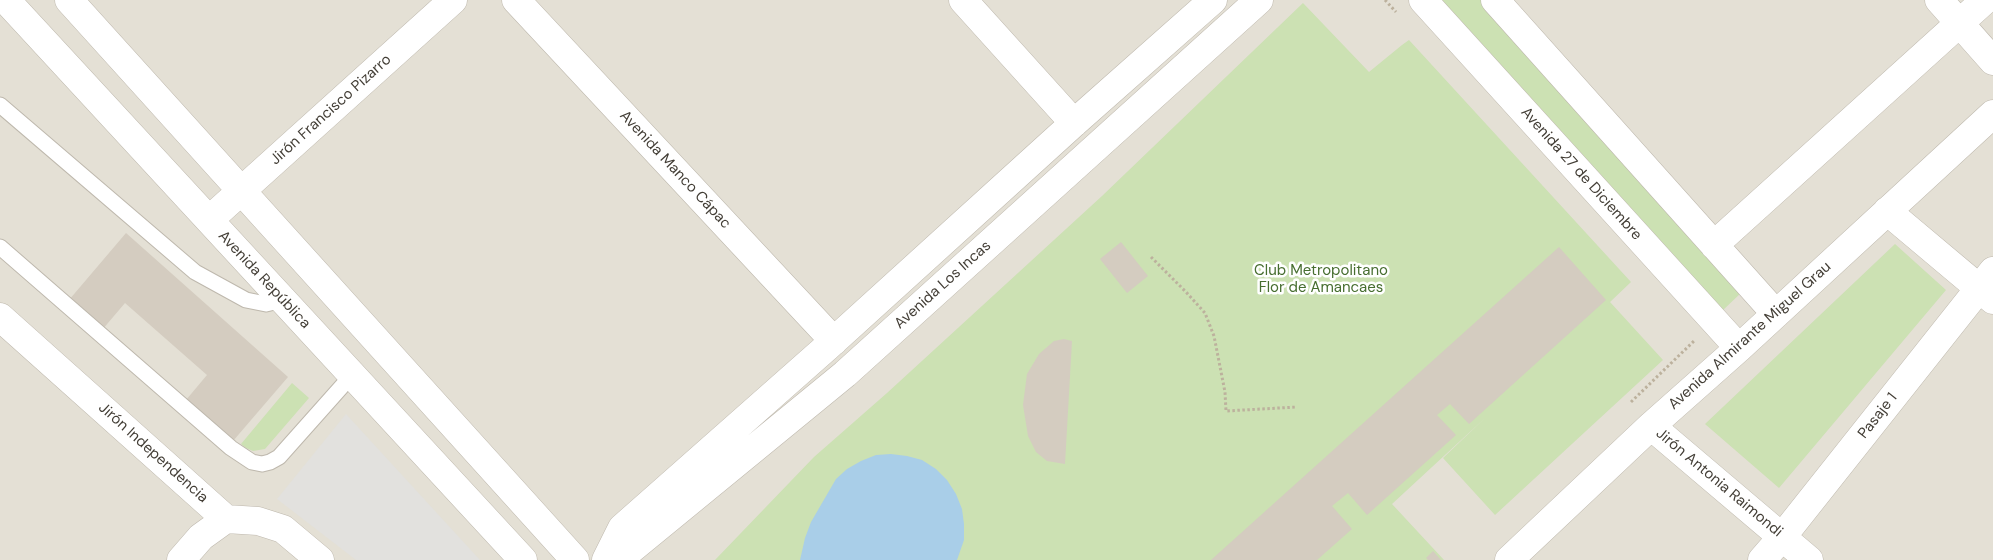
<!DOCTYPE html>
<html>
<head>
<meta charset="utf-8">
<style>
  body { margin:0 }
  canvas { display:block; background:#f1eee6 }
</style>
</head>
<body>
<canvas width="1993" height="560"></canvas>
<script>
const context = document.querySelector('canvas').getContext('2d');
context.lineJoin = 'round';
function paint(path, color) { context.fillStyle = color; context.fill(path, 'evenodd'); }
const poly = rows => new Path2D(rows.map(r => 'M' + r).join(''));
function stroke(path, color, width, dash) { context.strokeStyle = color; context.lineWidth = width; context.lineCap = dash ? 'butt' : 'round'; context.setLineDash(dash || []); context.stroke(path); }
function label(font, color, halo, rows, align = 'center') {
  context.font = font + ' "DM Sans",sans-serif'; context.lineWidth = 5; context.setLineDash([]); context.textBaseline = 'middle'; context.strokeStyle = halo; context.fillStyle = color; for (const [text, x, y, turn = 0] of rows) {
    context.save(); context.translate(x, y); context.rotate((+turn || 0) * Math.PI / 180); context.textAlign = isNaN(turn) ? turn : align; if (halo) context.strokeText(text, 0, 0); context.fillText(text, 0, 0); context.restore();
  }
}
paint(poly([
  [0,0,1993,0,1993,560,0,560]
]), '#e4e0d5');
paint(poly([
  [1440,0,1481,0,1742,292,1722,311],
  [1303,3,1369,72,1402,45,1409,40,1631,282,1610,302,1663,360,1495,515,1443,458,1485,418,1392,504,1444,560,715,560,814,457,887,393,1102,196],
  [1895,244,1946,290,1779,488,1705,424],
  [292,383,309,398,265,449,253,451,246,448,241,444]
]), '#cce1b3');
paint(poly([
  [346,414,480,560,356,560,277,499]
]), '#e2e1de');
paint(poly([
  [891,454,907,456,922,460,936,469,947,480,956,494,962,509,964,524,964,540,957,560,800,560,805,538,811,522,836,479,847,469,861,461,876,455]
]), '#a9cee8');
paint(poly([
  [126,233,288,377,233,441,186,400,207,375,125,303,102,330,69,300],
  [1121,242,1148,276,1127,293,1100,259],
  [1559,247,1606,300,1469,424,1450,404,1437,415,1456,435,1367,515,1348,493,1332,506,1352,529,1317,560,1211,560],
  [1064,339,1072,341,1065,464,1047,461,1036,452,1028,436,1023,405,1027,374,1039,354,1054,341],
  [1433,551,1441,560,1428,560,1426,558]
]), '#d4ccc0');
const lane = poly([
  [0,105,195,272,246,300,266,304,283,300],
  [0,247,231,448,252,462,262,464,270,462,279,457,352,375]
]);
const street = poly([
  [6,0,523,560],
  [69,0,575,560],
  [516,0,834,341],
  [963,0,1074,123],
  [1423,0,1739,348],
  [1495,0,1776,314],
  [1939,0,1993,61],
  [1887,211,1993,300],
  [209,220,453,0],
  [1714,245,1985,0],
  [0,317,226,519,258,521,283,529,320,560],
  [1651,426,1809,560],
  [181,560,201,537,226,519],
  [606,560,622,528,827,347,1074,123,1213,0],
  [618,560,845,374,1259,0],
  [1509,560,1651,426,1739,348,1993,114],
  [1762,560,1782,537,1993,271]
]);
stroke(lane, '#beb8ad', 17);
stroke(street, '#beb8ad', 29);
stroke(poly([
  [1385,0,1396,12],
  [1151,257,1186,292,1205,313,1214,336,1225,392,1226,411,1297,407],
  [1631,402,1695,340]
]), '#bcb19d', 3, [2.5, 2.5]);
stroke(lane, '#fff', 15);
stroke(street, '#fff', 28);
label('15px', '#433e36', '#fff', [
  ["Jirón Francisco Pizarro",331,110,-42],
  ["Avenida Manco Cápac",675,170,47],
  ["Avenida 27 de Diciembre",1581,174,48],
  ["Avenida República",264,280,47],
  ["Avenida Los Incas",943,285,-42],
  ["Avenida Almirante Miguel Grau",1750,336,-42],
  ["Pasaje 1",1878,416,-52],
  ["Jirón Independencia",153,453,42],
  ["Jirón Antonia Raimondi",1719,483,40]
]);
label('15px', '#476e30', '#fff', [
  ["Club Metropolitano",1321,271],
  ["Flor de Amancaes",1321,288]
]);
</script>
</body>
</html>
